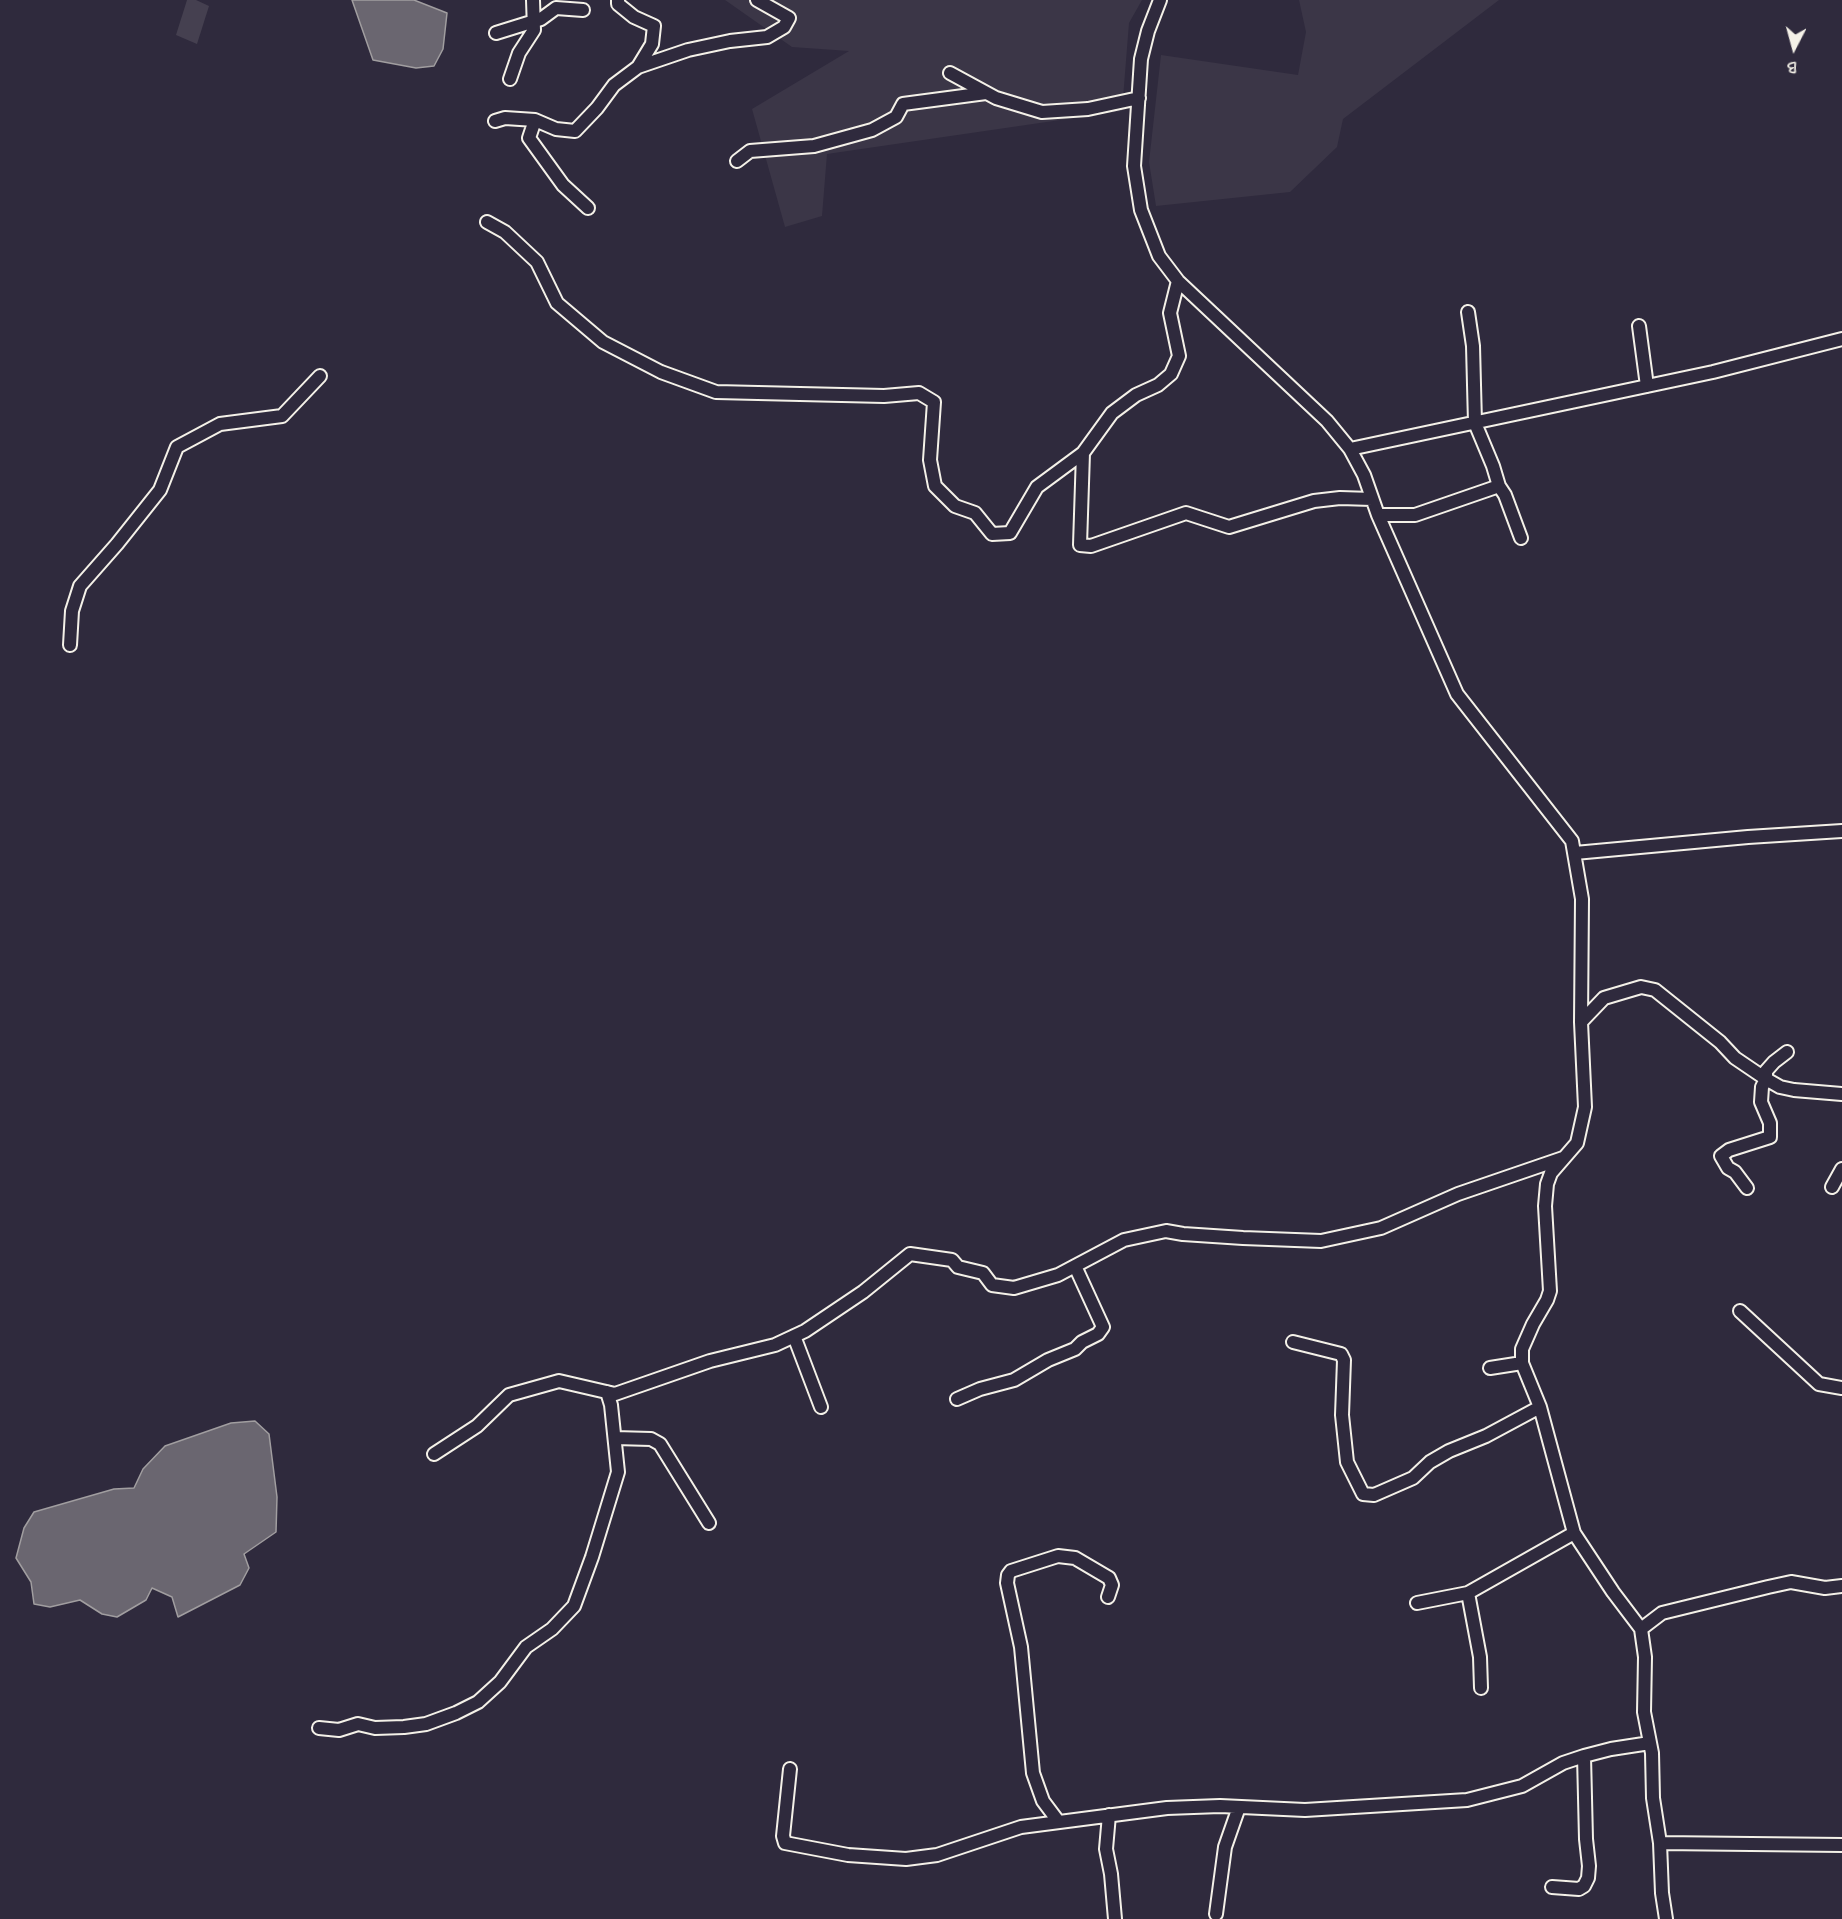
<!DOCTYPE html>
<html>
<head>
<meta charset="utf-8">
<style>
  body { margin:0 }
  #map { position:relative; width:1842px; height:1919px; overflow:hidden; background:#2f2a3d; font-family:Mynerve,sans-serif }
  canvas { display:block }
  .north { position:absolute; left:1764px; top:18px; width:60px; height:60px; -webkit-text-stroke:4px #2f2a3d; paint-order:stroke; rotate:186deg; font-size:16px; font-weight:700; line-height:24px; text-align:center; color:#f4f1e8 }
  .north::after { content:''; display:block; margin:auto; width:21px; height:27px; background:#f4f1e8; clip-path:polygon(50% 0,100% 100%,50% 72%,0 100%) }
</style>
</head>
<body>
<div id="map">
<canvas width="1842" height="1919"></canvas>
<div class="north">B</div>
</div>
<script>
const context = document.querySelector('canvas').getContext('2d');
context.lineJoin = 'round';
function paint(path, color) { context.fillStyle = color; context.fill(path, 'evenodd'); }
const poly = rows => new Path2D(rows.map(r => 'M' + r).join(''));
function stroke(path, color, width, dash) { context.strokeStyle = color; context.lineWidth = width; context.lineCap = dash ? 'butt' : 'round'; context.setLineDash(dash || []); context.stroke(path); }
paint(poly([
  [725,0,1142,0,1129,23,1122,111,827,154,822,216,785,227,752,109,849,51,792,47],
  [1299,0,1499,0,1343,119,1337,147,1290,192,1156,206,1149,162,1161,55,1298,75,1306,32]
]), '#3b3647');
paint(poly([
  [187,0,196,0,209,6,197,44,176,35]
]), '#454050');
const water = poly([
  [352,0,414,0,447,13,443,49,434,66,416,68,373,60,352,0],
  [255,1421,269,1434,277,1497,276,1532,244,1554,249,1568,240,1585,178,1617,172,1597,152,1588,146,1600,117,1617,102,1614,80,1600,50,1607,34,1604,31,1582,16,1558,24,1528,34,1512,114,1489,134,1488,143,1469,165,1446,231,1423,255,1421]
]);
paint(water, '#6a6670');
stroke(water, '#a19ea0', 1.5);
const minor = poly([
  [1160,0,1148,31,1141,59,1134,166,1141,210,1159,256,1178,281,1327,421,1350,449,1364,475,1378,515,1457,694,1572,841,1582,899,1581,1022,1585,1107,1577,1143,1551,1173,1547,1184,1545,1206,1550,1291,1547,1300,1533,1324,1522,1349,1522,1363,1540,1407,1574,1533,1613,1592,1641,1629,1645,1657,1644,1712,1652,1753,1653,1798,1660,1843,1662,1893,1666,1919],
  [496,33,541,19,556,8,583,10],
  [638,67,688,50,730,41,767,37,784,27,789,18,757,0],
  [950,73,996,98,1042,112,1088,109,1139,98],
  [510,79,519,53,534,30,533,0],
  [535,120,529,138,563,185,588,208],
  [495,121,505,118,535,120,556,129,575,131,597,108,614,85,638,67,652,44,654,26,634,17,618,4,618,0],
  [737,161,750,151,814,146,872,130,896,117,903,104,986,93],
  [487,222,505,232,537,262,557,303,603,342,661,372,716,392,884,396,919,393,934,402,930,460,935,486,955,506,975,513,992,534,1010,533,1037,487,1083,453,1080,545,1091,546,1186,513,1229,527,1314,501,1340,498,1372,499],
  [1468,312,1473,346,1475,423,1493,466,1499,486,1505,495,1521,538],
  [1639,326,1647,386],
  [1350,449,1713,372,1842,339],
  [1083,453,1112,413,1136,395,1158,385,1171,374,1179,356,1170,313,1178,281],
  [1378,515,1415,515,1499,486],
  [70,645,72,611,80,586,117,544,160,490,177,447,220,424,282,416,320,376],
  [1575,853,1748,837,1842,831],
  [1581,1022,1604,998,1641,987,1655,990,1720,1042,1735,1058,1766,1079,1780,1087,1794,1090,1842,1094],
  [1832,1187,1842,1169],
  [1747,1188,1735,1172,1728,1168,1721,1156,1729,1150,1770,1137,1770,1123,1761,1102,1762,1087,1766,1079,1766,1071,1774,1062,1787,1052],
  [1740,1311,1819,1384,1842,1388],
  [794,1336,821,1407],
  [1293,1342,1341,1354,1344,1360,1342,1415,1347,1462,1363,1494,1374,1495,1413,1478,1430,1462,1449,1451,1486,1436,1540,1407],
  [1490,1368,1522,1363],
  [957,1399,980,1389,1014,1380,1048,1360,1075,1349,1082,1342,1098,1334,1103,1327,1075,1266],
  [615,1438,651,1439,660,1444,709,1523],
  [434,1454,477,1426,509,1395,559,1381,615,1394,710,1361,775,1345,805,1331,863,1292,910,1254,952,1260,958,1267,983,1273,992,1285,1014,1288,1058,1275,1124,1240,1166,1231,1183,1234,1243,1238,1321,1241,1381,1228,1458,1194,1563,1158],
  [1468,1593,1480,1657,1481,1688],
  [1417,1603,1468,1593,1574,1533],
  [1641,1629,1662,1613,1768,1587,1791,1582,1825,1588,1842,1586],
  [319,1728,339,1730,358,1724,375,1728,404,1727,426,1724,456,1713,478,1702,500,1682,526,1647,552,1629,574,1606,592,1557,618,1472,611,1405,607,1392],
  [790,1769,783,1836,785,1843,848,1855,906,1859,937,1855,1021,1827,1167,1808,1220,1806,1305,1810,1467,1800,1522,1786,1563,1763,1584,1756,1611,1749,1650,1743],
  [1109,1815,1106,1849,1111,1874,1115,1919],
  [1058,1821,1043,1801,1033,1773,1021,1647,1007,1583,1008,1575,1011,1571,1058,1556,1075,1558,1109,1578,1112,1585,1108,1597],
  [1660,1843,1842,1845],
  [1552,1887,1579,1889,1584,1886,1588,1878,1589,1866,1586,1839,1584,1756],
  [1216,1914,1225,1847,1239,1807]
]);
stroke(minor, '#f4f1e8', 16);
stroke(minor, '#2f2a3d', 12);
</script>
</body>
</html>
